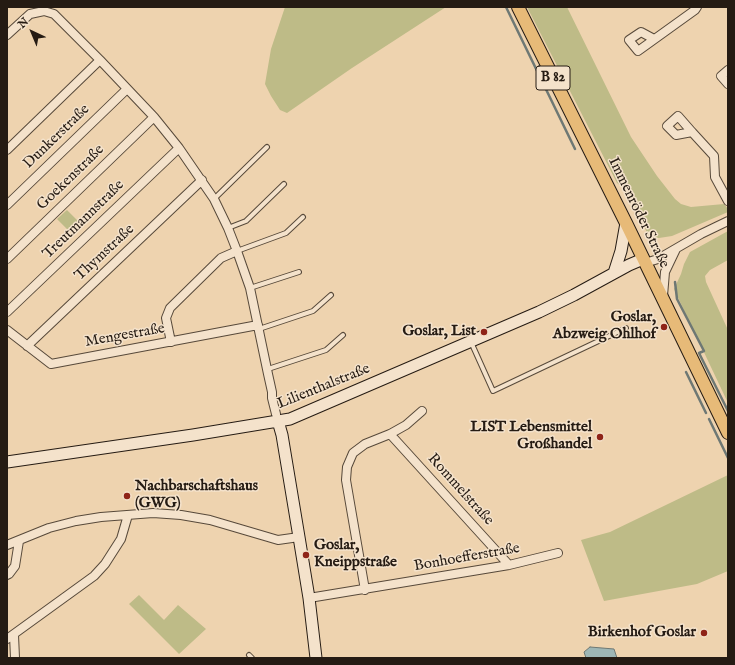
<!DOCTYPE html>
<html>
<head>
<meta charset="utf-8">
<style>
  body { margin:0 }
  #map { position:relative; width:735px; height:665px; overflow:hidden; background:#eed3af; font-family:"IM FELL English",serif }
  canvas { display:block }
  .frame { position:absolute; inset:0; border:8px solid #251b13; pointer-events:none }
  .north { position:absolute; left:12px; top:12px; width:40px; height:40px; -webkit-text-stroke:3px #f4e2cb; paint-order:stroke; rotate:316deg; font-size:11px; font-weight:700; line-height:16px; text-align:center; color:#251b13 }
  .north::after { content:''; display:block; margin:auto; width:14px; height:18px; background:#251b13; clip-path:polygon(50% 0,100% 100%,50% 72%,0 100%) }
</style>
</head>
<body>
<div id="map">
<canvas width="735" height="665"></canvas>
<div class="frame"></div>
<div class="north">N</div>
</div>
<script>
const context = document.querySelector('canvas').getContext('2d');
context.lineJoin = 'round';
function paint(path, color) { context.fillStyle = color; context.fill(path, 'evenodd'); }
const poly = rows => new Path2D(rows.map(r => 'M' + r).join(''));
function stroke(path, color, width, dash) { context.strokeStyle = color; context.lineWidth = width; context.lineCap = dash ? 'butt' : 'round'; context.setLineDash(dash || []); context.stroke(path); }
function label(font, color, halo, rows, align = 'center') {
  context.font = font + ' "IM FELL English",serif'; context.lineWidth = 3; context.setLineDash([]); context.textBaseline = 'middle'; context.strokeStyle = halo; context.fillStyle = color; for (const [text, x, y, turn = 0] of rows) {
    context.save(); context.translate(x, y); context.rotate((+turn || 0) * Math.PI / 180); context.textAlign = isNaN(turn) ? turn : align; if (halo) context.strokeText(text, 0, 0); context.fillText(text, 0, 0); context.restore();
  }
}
paint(poly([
  [285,7,446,7,352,68,287,113,280,110,271,96,265,84,271,49],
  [527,7,567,7,631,137,657,176,675,199,681,204,691,207,724,204,728,209,728,212,672,236,659,238,654,238,648,235,628,191,617,183],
  [67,210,80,223,70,232,57,219],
  [728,231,728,260,710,270,705,276,706,282,728,330,728,403,674,289,681,274,684,264,690,252],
  [728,475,728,571,697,584,604,601,581,540,610,532],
  [139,595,164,620,178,605,206,629,179,654,129,604]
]), '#bebb87');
const water = poly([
  [590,647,614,649,617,658,586,658,584,652,590,647]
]);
paint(water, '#9eb6b5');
stroke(water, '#6e7874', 1);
stroke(poly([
  [506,7,575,149],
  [675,282,677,299,704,351,699,353,728,411],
  [686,372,706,413],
  [709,419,728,458]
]), '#6e7874', 2.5);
const lane = poly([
  [214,199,267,147],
  [228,228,246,221,284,184],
  [237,251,286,233,303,217],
  [250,288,299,272],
  [259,329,313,311,331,295],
  [471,342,493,391,626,328],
  [268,369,326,350,343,335],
  [249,655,252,658]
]);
const street = poly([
  [7,35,30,14,44,11,54,14,100,60,154,117,179,148,214,199,228,228,237,251,250,288,268,374,272,392,272,398,276,414],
  [654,39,641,32,629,40,638,51,695,10,697,7],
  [728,70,721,76,728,84],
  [692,132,676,135,667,126,678,116,692,132,714,156,715,177,728,201],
  [7,150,100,60],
  [7,205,127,89],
  [7,259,154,117],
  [645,263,658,259,701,234,728,221],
  [663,296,665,272,676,249],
  [7,312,179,148],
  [7,330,51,364,258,325],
  [171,342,166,318,170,308,221,258,237,251],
  [27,346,202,180],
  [390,434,509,565],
  [7,545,49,528,76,521,101,517,153,513,181,515,210,520,278,540,299,537],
  [7,575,9,574,15,566,19,541],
  [365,590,346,480,347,467,353,453,365,444,390,434,406,425,422,411],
  [309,598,509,565,558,553],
  [14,635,15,658],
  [7,639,94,576,105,564,121,539,128,515]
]);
const secondary = poly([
  [614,273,621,251,626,223],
  [278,421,282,435,299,537,309,598,316,658],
  [7,462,193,435,290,419,539,312,574,295,629,265,643,259]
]);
const primary = poly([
  [518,7,626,223,728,433]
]);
stroke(lane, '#57493a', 6);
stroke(street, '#57493a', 10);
stroke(secondary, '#251b13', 13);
stroke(primary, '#251b13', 14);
stroke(lane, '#f4e2cb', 4);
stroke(street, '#f4e2cb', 8);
stroke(secondary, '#f4e2cb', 11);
stroke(primary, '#e7ba78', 12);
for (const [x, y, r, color] of [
  [664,327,4,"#8f2418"],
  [484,332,4,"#8f2418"],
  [600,437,4,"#8f2418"],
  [127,496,4,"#8f2418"],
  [306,555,4,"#8f2418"],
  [704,633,4,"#8f2418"]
]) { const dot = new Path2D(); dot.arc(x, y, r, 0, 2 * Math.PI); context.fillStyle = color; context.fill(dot); stroke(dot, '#f4e2cb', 1.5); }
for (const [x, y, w] of [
  [553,78,34]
]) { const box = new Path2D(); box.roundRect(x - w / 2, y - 12, w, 24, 3); context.fillStyle = '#f4e2cb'; context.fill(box); stroke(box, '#251b13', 1); }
label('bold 14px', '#251b13', null, [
  ["B 82",553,78]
]);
label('15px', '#251b13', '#f4e2cb', [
  ["Dunkerstraße",57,137,-44],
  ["Goekenstraße",71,178,-44],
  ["Immenröder Straße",638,213,64],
  ["Treutmannstraße",84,220,-44],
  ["Thymstraße",105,253,-43],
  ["Mengestraße",125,336,-10],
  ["Lilienthalstraße",324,387,-22],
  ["Rommelstraße",460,490,48],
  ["Bonhoefferstraße",467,558,-10]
]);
label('bold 15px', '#251b13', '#f4e2cb', [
  ["Goslar,",656,318],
  ["Abzweig Ohlhof",656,335],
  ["Goslar, List",476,332],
  ["LIST Lebensmittel",592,428],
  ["Großhandel",592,445],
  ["Nachbarschaftshaus",135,487,"left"],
  ["(GWG)",135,504,"left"],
  ["Goslar,",314,546,"left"],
  ["Kneippstraße",314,563,"left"],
  ["Birkenhof Goslar",696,633]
], 'right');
</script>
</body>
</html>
